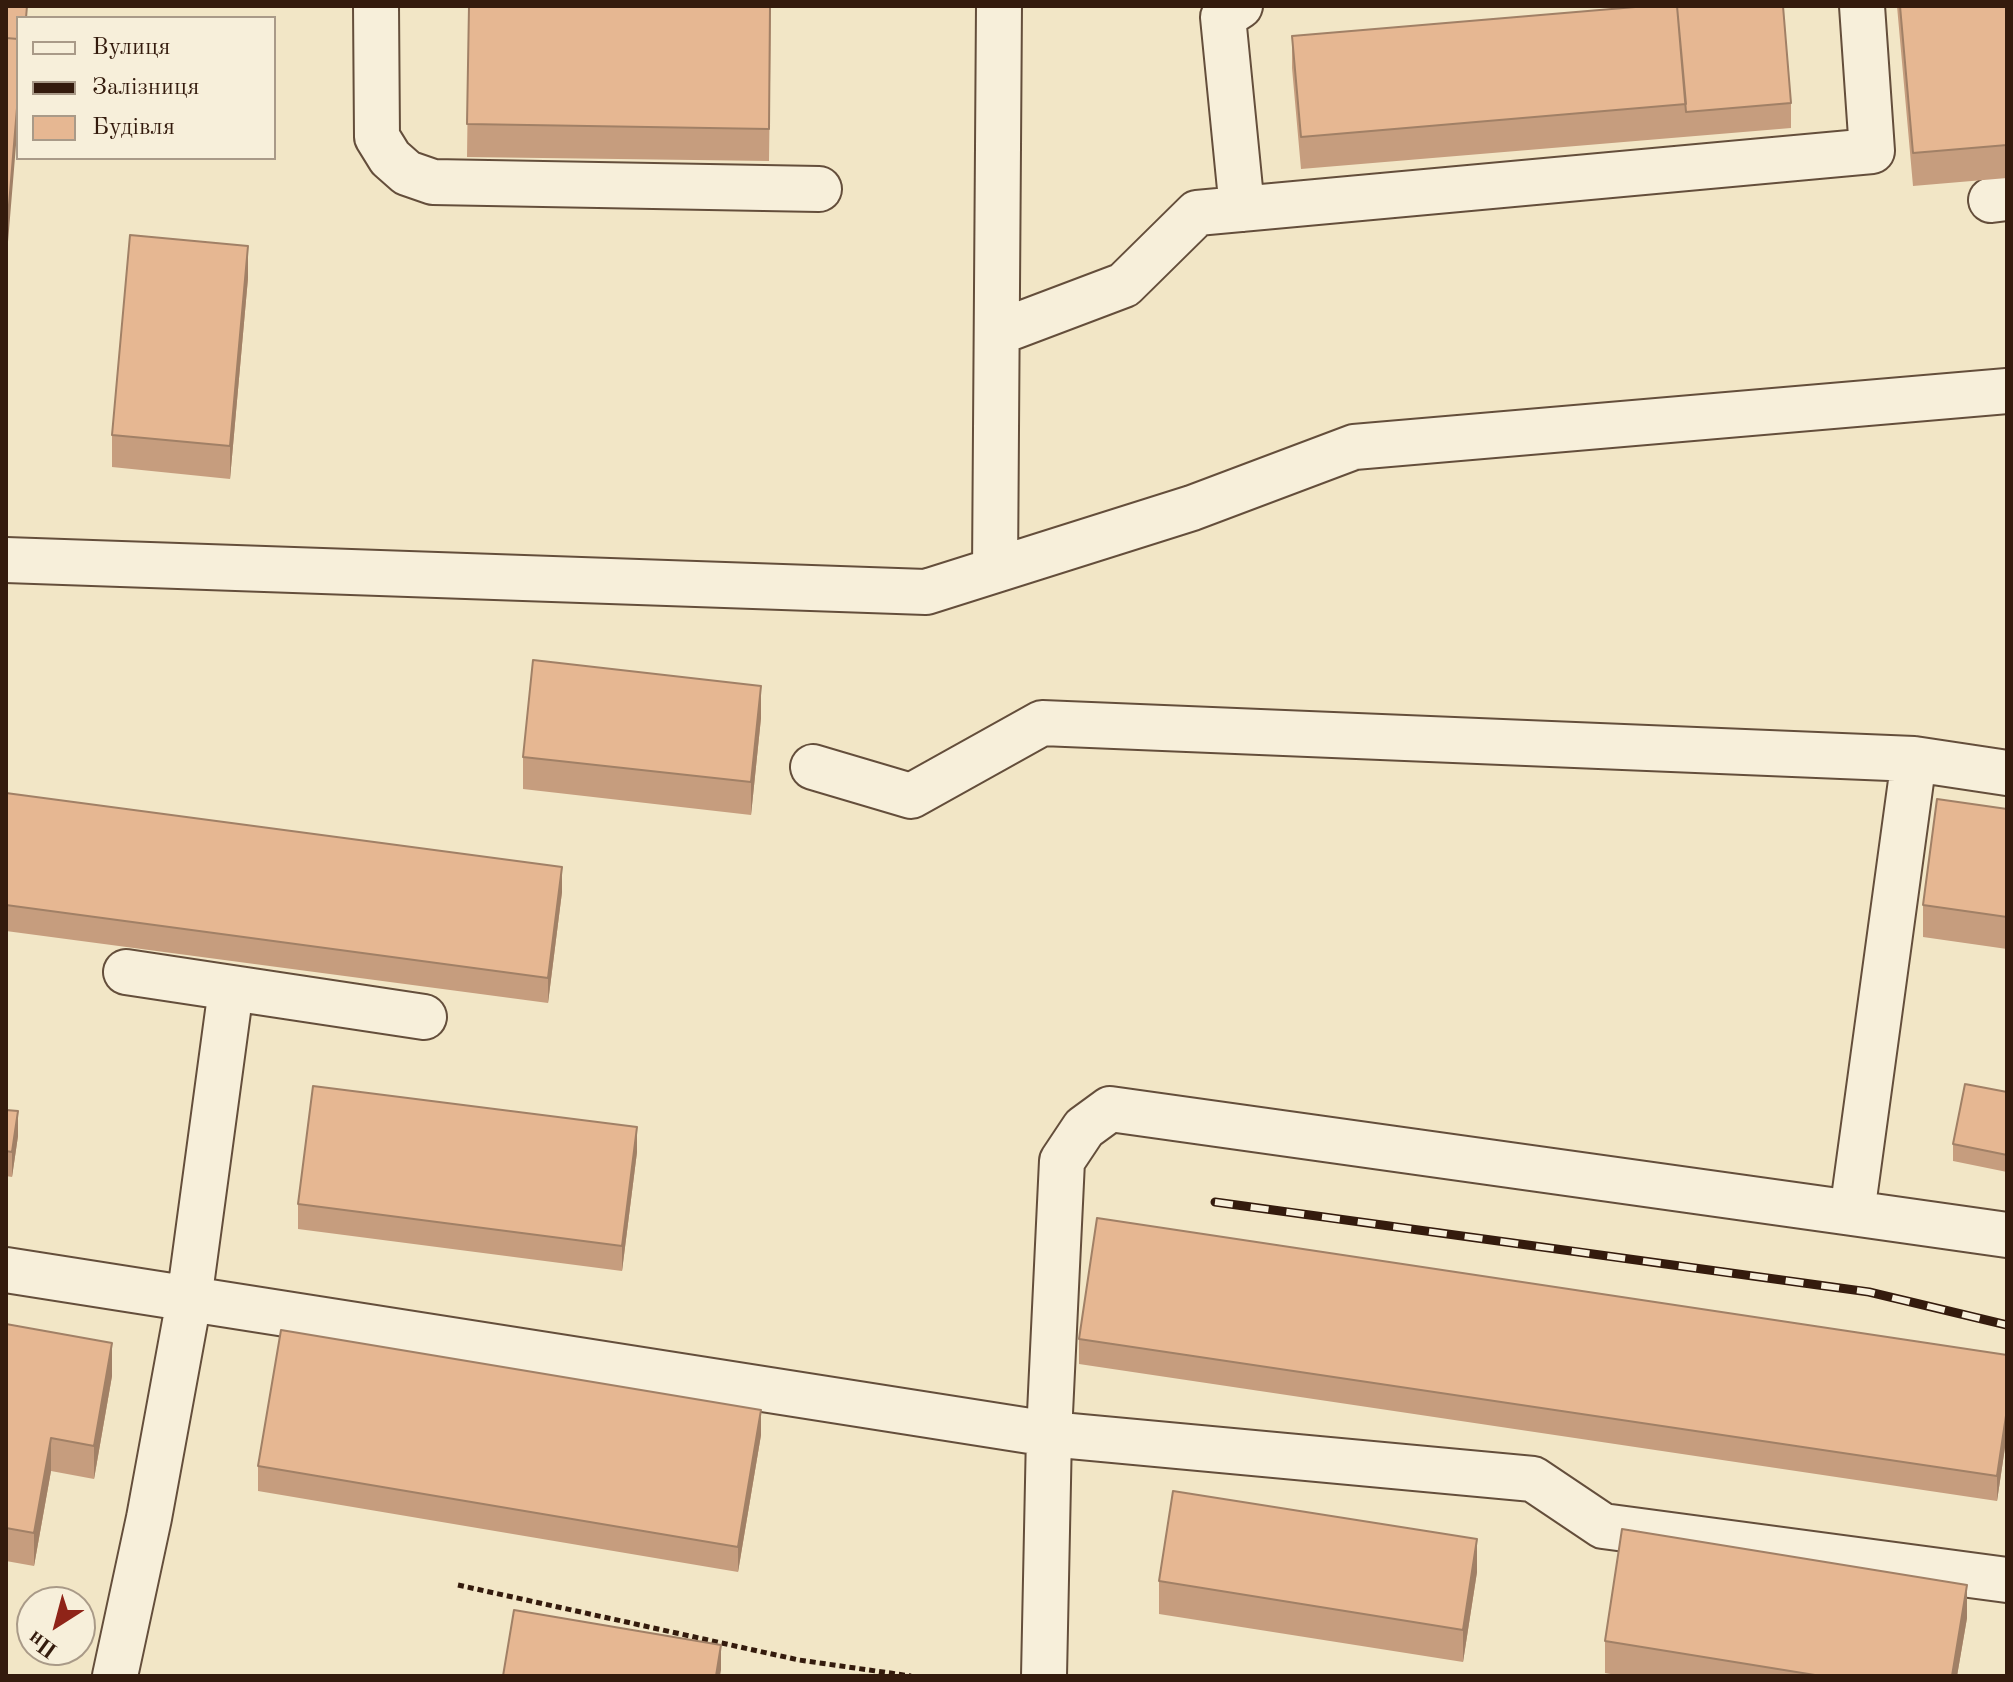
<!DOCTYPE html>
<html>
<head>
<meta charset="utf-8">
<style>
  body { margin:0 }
  #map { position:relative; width:2013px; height:1682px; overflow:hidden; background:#f2e6c6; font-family:"Old Standard TT",serif }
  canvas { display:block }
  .frame { position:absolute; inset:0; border:8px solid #341b0d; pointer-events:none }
  .legend { position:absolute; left:16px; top:16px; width:260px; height:144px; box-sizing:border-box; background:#f7efda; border:2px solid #a99a88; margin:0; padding:10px 14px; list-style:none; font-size:24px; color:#341b0d }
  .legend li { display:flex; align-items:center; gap:16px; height:40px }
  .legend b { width:40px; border:2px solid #a99a88 }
  .north { position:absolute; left:16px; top:1586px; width:80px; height:80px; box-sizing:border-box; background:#f7efda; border:2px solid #a99a88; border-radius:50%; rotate:216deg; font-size:22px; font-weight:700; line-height:32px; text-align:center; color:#341b0d }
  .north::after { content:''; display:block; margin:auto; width:28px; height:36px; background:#8f2418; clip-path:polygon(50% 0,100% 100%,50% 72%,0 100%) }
</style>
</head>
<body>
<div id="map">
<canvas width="2013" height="1682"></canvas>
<div class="frame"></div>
<ul class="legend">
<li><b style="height:10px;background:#f7efda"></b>Вулиця</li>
<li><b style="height:10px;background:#341b0d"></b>Залізниця</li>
<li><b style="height:22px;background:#e6b792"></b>Будівля</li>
</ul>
<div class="north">Пн</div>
</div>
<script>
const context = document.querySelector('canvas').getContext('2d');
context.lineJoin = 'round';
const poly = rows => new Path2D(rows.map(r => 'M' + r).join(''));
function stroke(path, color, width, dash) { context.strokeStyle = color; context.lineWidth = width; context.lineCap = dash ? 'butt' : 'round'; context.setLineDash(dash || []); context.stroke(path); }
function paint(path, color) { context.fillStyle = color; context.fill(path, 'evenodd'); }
const minor = poly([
  [376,6,377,137,390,158,407,173,433,182,819,189],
  [1240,6,1223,17,1242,209],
  [1991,200,2007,198],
  [997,333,1124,285,1197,213,1872,151,1862,6],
  [6,560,926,592,1192,508,1354,447,2007,391],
  [995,570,999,6],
  [813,767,911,796,1042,723,1914,759],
  [2007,773,1914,759,1852,1213,2007,1235],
  [126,972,424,1017],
  [6,1270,1049,1434,1533,1479,1603,1526,2007,1580],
  [115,1676,149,1518,189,1300,231,989],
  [1044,1676,1049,1434,1062,1161,1084,1128,1110,1109,1852,1213]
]);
stroke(minor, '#644e3b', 48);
stroke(poly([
  [458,1585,799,1660,911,1676]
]), '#341b0d', 5, [6, 4]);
stroke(minor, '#f7efda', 44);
const rail = poly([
  [1215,1202,1869,1292,2007,1325]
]);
stroke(rail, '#341b0d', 9);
stroke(rail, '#f7efda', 6, [18]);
paint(poly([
  [469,6,771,6,769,161,467,157],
  [1897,6,2007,6,2007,178,1913,186],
  [1292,36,1791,103,1791,128,1301,169,1292,68],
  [248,278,230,479,112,467,112,435],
  [761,718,751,815,523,789,523,757],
  [6,793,562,892,548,1003,6,931],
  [2007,809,2007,949,1923,937,1923,905],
  [2007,1092,2007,1172,1953,1161,1953,1144],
  [6,1110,18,1136,12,1177,6,1176],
  [637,1152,622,1271,298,1229,298,1204],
  [6,1324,112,1376,94,1479,51,1471,34,1566,6,1561],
  [1079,1339,2007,1355,2007,1434,1997,1501,1079,1364],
  [761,1435,738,1572,258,1491,258,1466],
  [1477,1572,1463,1662,1159,1614,1159,1581],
  [1967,1618,1957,1676,1622,1676,1605,1673,1605,1641]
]), '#c69d7e');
paint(poly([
  [18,96,18,121,6,266,6,241],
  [248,246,248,278,230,479,230,446],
  [761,686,761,718,751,815,751,782],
  [562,867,562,892,548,1003,548,978],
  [18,1111,18,1136,12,1177,12,1152],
  [637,1127,637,1152,622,1271,622,1246],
  [112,1343,112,1376,94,1479,94,1446],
  [2007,1409,2007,1434,1997,1501,1997,1476],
  [761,1410,761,1435,738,1572,738,1547],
  [51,1438,51,1471,34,1566,34,1533],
  [1477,1539,1477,1572,1463,1662,1463,1630],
  [1967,1585,1967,1618,1957,1676,1952,1676],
  [721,1645,721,1670,720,1676,716,1676]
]), '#a18066');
const building = poly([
  [6,6,27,6,26,18,18,18,18,39,6,38,6,6],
  [469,6,770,6,769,129,467,124,469,6],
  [1647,6,1677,6,1686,104,1301,137,1292,36,1647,6],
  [1677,6,1783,6,1791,103,1686,112,1677,6],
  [1900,6,2007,6,2007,145,1913,153,1900,6],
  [6,38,18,39,18,96,6,241,6,38],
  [130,235,248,246,230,446,112,435,130,235],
  [533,660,761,686,751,782,523,757,533,660],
  [6,793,562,867,548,978,6,905,6,793],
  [1937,799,2007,809,2007,917,1923,905,1937,799],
  [1965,1084,2007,1092,2007,1155,1953,1144,1965,1084],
  [313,1086,637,1127,622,1246,298,1204,313,1086],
  [6,1110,18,1111,12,1152,6,1151,6,1110],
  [1097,1218,2007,1355,2007,1409,1997,1476,1079,1339,1097,1218],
  [6,1324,112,1343,94,1446,51,1438,34,1533,6,1528,6,1324],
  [281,1330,761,1410,738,1547,258,1466,281,1330],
  [1173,1491,1477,1539,1463,1630,1159,1581,1173,1491],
  [1622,1529,1967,1585,1952,1676,1821,1676,1605,1641,1622,1529],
  [514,1610,721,1645,716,1676,503,1676,514,1610]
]);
paint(building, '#e6b792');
stroke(building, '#a18066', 2);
</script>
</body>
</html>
